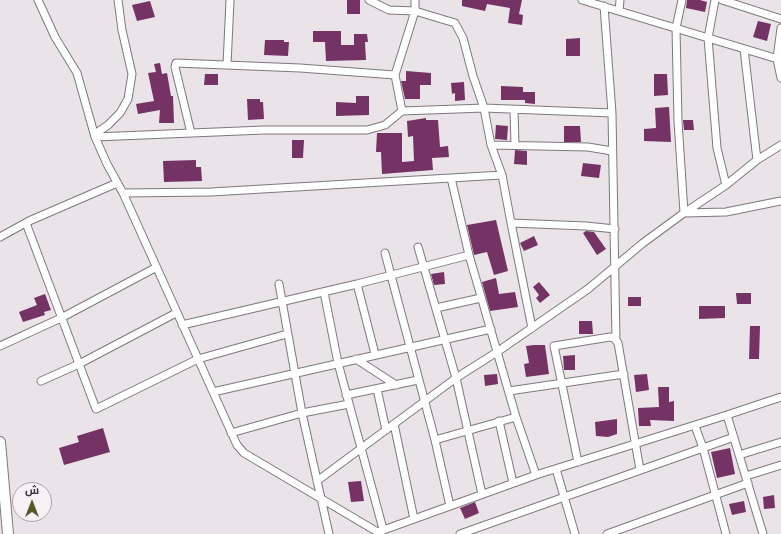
<!DOCTYPE html>
<html>
<head>
<meta charset="utf-8">
<style>
  body { margin:0 }
  #map { position:relative; width:781px; height:534px; overflow:hidden; background:#eae4e8; font-family:Signika,Cairo,sans-serif }
  canvas { display:block }
  .north { position:absolute; left:12px; top:482px; width:40px; height:40px; box-sizing:border-box; background:#f7f1f5; border:1px solid #a9a4a7; border-radius:50%; rotate:0deg; font-size:11px; font-weight:700; line-height:16px; text-align:center; color:#333133 }
  .north::after { content:''; display:block; margin:auto; width:14px; height:18px; background:#545a29; clip-path:polygon(50% 0,100% 100%,50% 72%,0 100%) }
</style>
</head>
<body>
<div id="map">
<canvas width="781" height="534"></canvas>
<div class="north">ش</div>
</div>
<script>
const context = document.querySelector('canvas').getContext('2d');
context.lineJoin = 'round';
function paint(path, color) { context.fillStyle = color; context.fill(path, 'evenodd'); }
const poly = rows => new Path2D(rows.map(r => 'M' + r).join(''));
function stroke(path, color, width, dash) { context.strokeStyle = color; context.lineWidth = width; context.lineCap = dash ? 'butt' : 'round'; context.setLineDash(dash || []); context.stroke(path); }
paint(poly([
  [347,0,360,0,360,14,347,14],
  [462,0,522,0,519,14,523,15,522,25,508,23,510,8,487,4,485,11,462,6],
  [687,0,700,0,707,2,705,12,686,8],
  [150,1,155,17,137,21,132,5],
  [758,21,771,24,767,41,753,37],
  [313,31,341,31,341,45,354,45,354,34,367,34,368,42,365,42,366,60,326,61,325,42,313,42],
  [580,38,580,56,566,56,566,39],
  [265,40,284,40,284,42,289,42,288,56,264,55],
  [160,63,162,74,167,73,171,96,173,96,174,123,159,123,160,110,138,114,136,104,154,101,148,73,156,72,154,64],
  [406,71,431,73,431,85,420,85,420,99,405,99,401,81,406,81],
  [205,74,218,74,218,85,204,85],
  [654,74,667,74,668,95,654,96],
  [464,82,465,100,455,101,455,93,452,94,451,83],
  [501,86,523,87,523,92,535,92,535,104,525,103,525,100,501,100],
  [356,96,369,96,369,115,336,116,336,102,356,103],
  [247,99,260,99,260,102,263,102,264,119,248,120],
  [669,107,671,142,644,141,644,129,656,128,655,108],
  [426,118,426,120,438,120,440,147,448,146,449,157,432,158,433,170,382,174,381,152,376,152,377,133,402,133,402,162,414,161,413,136,408,137,407,121],
  [683,120,693,120,694,130,684,130],
  [496,125,508,126,507,140,495,139],
  [564,126,580,126,581,142,564,142],
  [292,140,304,140,303,158,292,158],
  [515,150,527,151,527,165,514,164],
  [196,160,196,167,201,167,202,181,164,182,163,161],
  [583,163,601,165,599,178,581,176],
  [496,220,508,271,494,275,487,252,474,255,467,225],
  [586,231,594,232,606,249,597,255,583,233],
  [534,236,538,245,524,251,520,243],
  [444,272,445,284,434,285,431,274],
  [496,278,499,294,515,292,518,307,490,311,482,282],
  [539,282,550,295,540,303,536,298,539,295,533,287],
  [736,293,751,293,751,304,737,304],
  [45,294,51,310,44,312,45,315,23,322,19,312,37,305,34,298],
  [628,297,641,297,641,306,628,306],
  [699,306,725,306,725,318,699,319],
  [579,321,592,321,593,334,579,334],
  [750,326,760,326,759,359,749,359],
  [534,345,545,345,549,374,526,377,524,364,529,363,526,346],
  [575,355,575,370,564,370,563,356],
  [497,374,498,384,485,386,484,375],
  [647,374,649,390,636,392,634,375],
  [658,387,669,387,669,402,674,401,674,421,650,420,651,426,639,426,638,408,659,407],
  [617,419,617,434,608,437,596,436,595,422],
  [103,428,110,452,64,465,59,448,79,442,77,436],
  [730,448,735,474,717,478,711,452],
  [361,481,364,501,351,502,348,482],
  [774,495,775,508,764,509,763,497],
  [744,501,746,512,732,515,729,504],
  [475,502,479,513,465,519,460,508]
]), '#753265');
const street = poly([
  [38,0,55,37,77,73,95,137,107,164,123,193,237,445,244,453,381,534],
  [369,0,389,10,415,11,455,23,463,38,473,76,484,108,491,145,502,175,511,223,586,226,615,229],
  [582,0,781,60],
  [682,0,676,28,678,121,684,213,726,185],
  [715,0,708,38,717,148,726,185,757,160,781,145],
  [722,0,781,19],
  [604,6,612,113,616,340],
  [619,11,620,0],
  [781,28,777,59,781,78],
  [744,49,757,160],
  [227,65,230,0],
  [395,75,402,111],
  [514,110,515,145],
  [191,133,175,67,176,63,300,68,395,75,415,11,415,0],
  [95,134,108,125,120,113,128,99,132,74,122,30,118,0],
  [95,137,264,130,367,130,385,125,402,111,484,108,612,113],
  [491,145,588,147,612,151],
  [451,178,469,255],
  [123,193,211,192,502,175],
  [26,223,96,409,198,359,287,334],
  [511,223,532,328],
  [0,237,29,221,117,183],
  [418,247,456,378,482,494],
  [385,253,435,440,450,506],
  [279,284,302,413,329,534],
  [357,284,375,354],
  [324,292,338,363,383,529],
  [436,308,481,298],
  [182,325,357,284,469,255,516,417,536,475,378,532],
  [0,346,61,318,155,268],
  [356,359,396,385],
  [41,381,79,364,176,313],
  [377,389,386,430],
  [509,391,624,374],
  [213,392,491,329],
  [346,395,418,380],
  [727,415,763,534],
  [499,421,513,483],
  [394,424,414,519],
  [695,426,703,448,726,534],
  [231,433,302,413,349,404],
  [435,440,516,417],
  [739,455,781,442],
  [578,462,554,346,610,337,614,338,618,343,640,470],
  [556,469,575,534],
  [536,475,727,415,781,397],
  [746,476,781,465],
  [317,481,456,378,497,352,588,289,643,243,684,213,726,212,781,201],
  [460,534,734,437],
  [607,534,748,483]
]);
const secondary = poly([
  [0,442,8,534]
]);
stroke(street, '#7e787c', 9);
stroke(secondary, '#7e787c', 12);
stroke(street, '#fff', 7);
stroke(secondary, '#fff', 10);
</script>
</body>
</html>
